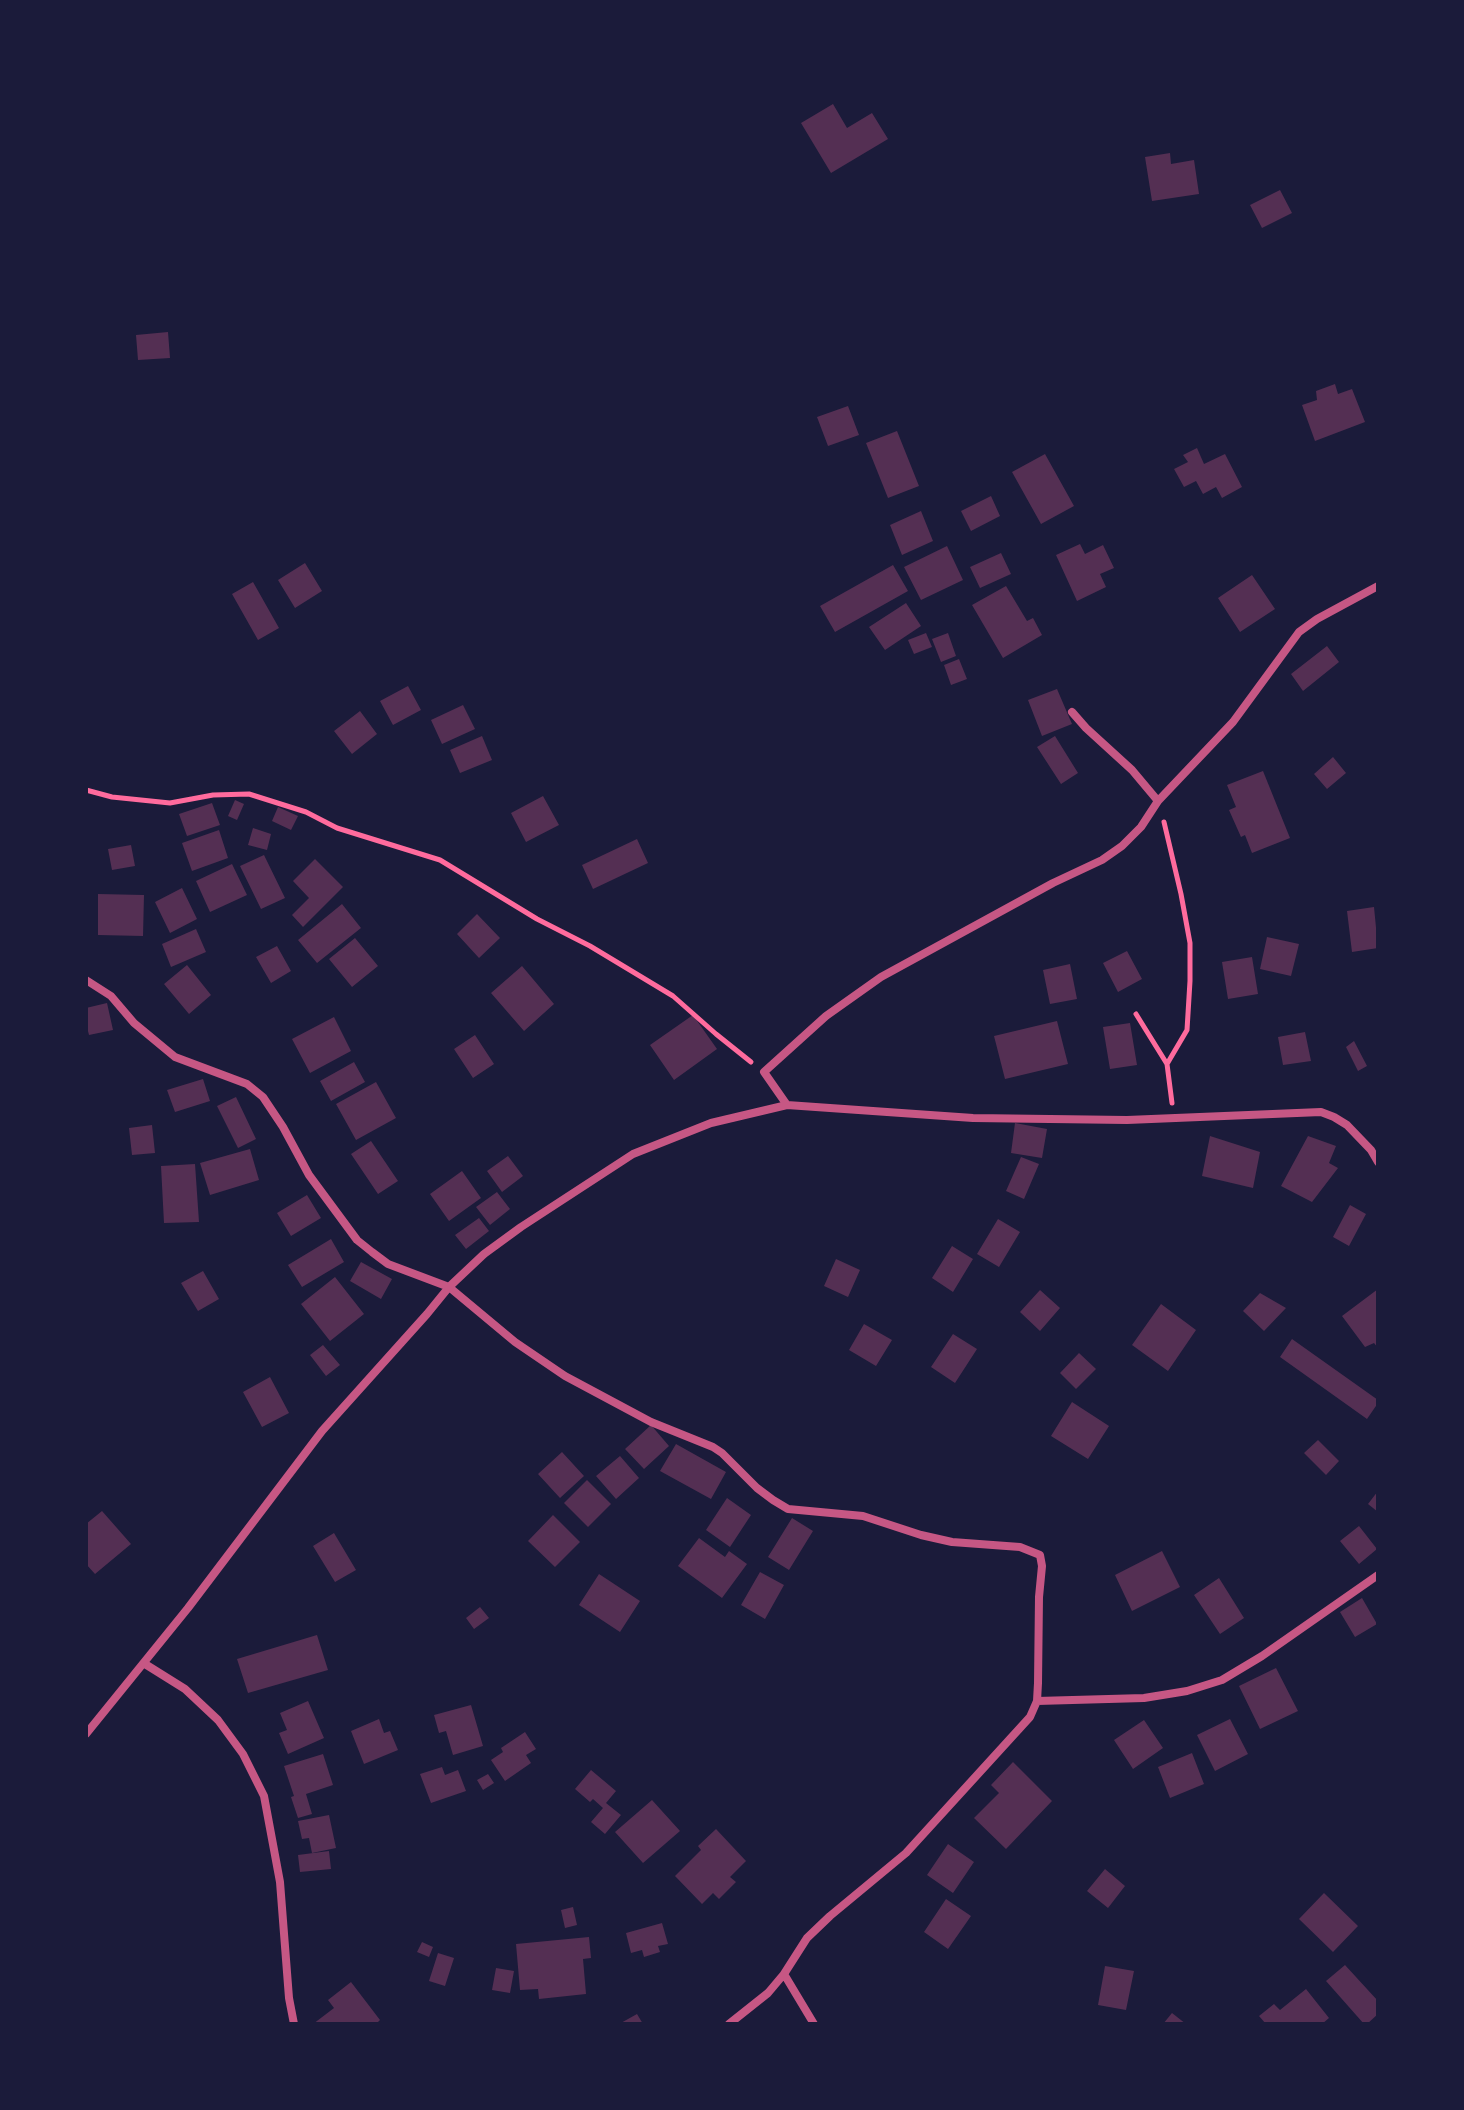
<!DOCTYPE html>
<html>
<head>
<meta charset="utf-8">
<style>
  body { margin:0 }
  #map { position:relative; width:1464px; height:2110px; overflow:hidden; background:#1b1b3a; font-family:Karla,sans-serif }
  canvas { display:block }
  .frame { position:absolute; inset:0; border:88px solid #1b1b3a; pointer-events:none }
</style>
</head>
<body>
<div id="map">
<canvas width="1464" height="2110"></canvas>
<div class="frame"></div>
</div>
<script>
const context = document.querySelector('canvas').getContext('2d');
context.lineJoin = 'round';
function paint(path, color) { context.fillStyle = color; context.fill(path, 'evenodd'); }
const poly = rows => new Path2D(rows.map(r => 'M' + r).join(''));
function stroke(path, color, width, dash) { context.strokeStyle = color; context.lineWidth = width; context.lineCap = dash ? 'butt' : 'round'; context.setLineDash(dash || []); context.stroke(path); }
paint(poly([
  [833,104,847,128,872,113,888,139,831,173,801,123],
  [1170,153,1171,164,1194,160,1199,194,1152,201,1145,157],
  [1280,190,1292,213,1262,228,1250,205],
  [168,332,170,358,138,360,136,335],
  [1335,384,1338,394,1352,389,1365,422,1315,441,1302,405,1317,400,1316,391],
  [848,406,859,435,828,446,817,417],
  [897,431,919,486,888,498,866,443],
  [1197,448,1204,464,1225,454,1242,487,1222,498,1216,487,1203,494,1196,481,1184,487,1174,469,1188,462,1183,455],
  [1045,454,1074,506,1041,524,1012,472],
  [991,496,1000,516,971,531,961,511],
  [921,511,933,541,902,555,890,525],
  [1080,544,1085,554,1103,545,1114,568,1100,574,1106,587,1077,601,1056,555],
  [947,546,963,580,921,600,904,567],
  [1001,553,1011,574,980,588,970,567],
  [305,563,322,591,295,608,278,580],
  [893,565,908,591,835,632,820,606],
  [1252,575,1275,609,1240,632,1218,598],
  [253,582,279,628,258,640,232,594],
  [1006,586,1027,621,1033,618,1042,635,1003,658,972,605],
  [906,603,921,626,885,650,869,627],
  [926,633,932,647,914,654,908,640],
  [948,633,956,656,941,662,932,639],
  [1327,646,1339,662,1303,691,1291,674],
  [959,659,967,679,951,685,944,665],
  [408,686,421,710,393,725,380,701],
  [1057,689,1072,724,1042,736,1028,700],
  [463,705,475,729,442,744,431,720],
  [360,711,377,734,352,754,334,731],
  [482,736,492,760,460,773,450,750],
  [1055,736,1078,773,1061,784,1037,747],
  [1333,757,1346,773,1327,789,1314,774],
  [1263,771,1290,838,1252,853,1245,835,1241,837,1229,810,1236,807,1227,785],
  [543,796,559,825,526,842,511,813],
  [235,800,244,804,237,820,228,816],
  [212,803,220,825,187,836,179,814],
  [278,807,298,816,291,830,272,821],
  [253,828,271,834,267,850,248,845],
  [219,830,228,858,192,871,182,843],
  [637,839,648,863,593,889,582,865],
  [131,845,135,866,112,870,108,849],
  [264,855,285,898,261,909,240,866],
  [315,859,343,887,303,927,292,915,309,898,293,881],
  [232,864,247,895,210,912,196,881],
  [182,888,197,919,170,933,155,902],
  [98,894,144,895,143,936,98,935],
  [342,904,361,928,317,963,298,940],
  [1374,907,1378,948,1352,952,1347,911],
  [477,914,500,938,479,958,457,934],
  [196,929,206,952,171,967,162,944],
  [1267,937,1299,944,1291,976,1260,969],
  [355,938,378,966,352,987,329,959],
  [277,946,291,971,271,983,256,957],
  [1127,951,1142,979,1118,992,1103,963],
  [1252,957,1258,994,1228,999,1222,962],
  [1070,964,1077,999,1050,1004,1043,970],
  [187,965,211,995,189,1014,164,984],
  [522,966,554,1004,524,1031,491,993],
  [107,1003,113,1030,89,1035,86,1023,86,1008],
  [693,1015,717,1049,674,1080,650,1045],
  [334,1017,351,1051,310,1073,292,1039],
  [1057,1021,1068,1064,1005,1079,994,1036],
  [1130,1023,1137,1065,1110,1069,1103,1027],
  [1305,1032,1311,1061,1283,1065,1278,1037],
  [475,1035,494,1064,473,1078,454,1049],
  [1354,1041,1367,1066,1358,1071,1346,1047],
  [354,1062,365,1082,331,1101,320,1081],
  [203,1079,210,1101,175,1112,167,1090],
  [376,1082,396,1118,356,1140,336,1104],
  [236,1097,256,1139,238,1148,217,1106],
  [1015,1123,1047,1129,1042,1158,1011,1153],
  [152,1125,155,1153,132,1155,129,1128],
  [1210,1136,1260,1152,1253,1188,1202,1176],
  [1308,1136,1336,1146,1329,1163,1338,1168,1312,1202,1281,1186],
  [371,1141,398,1181,378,1194,351,1154],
  [250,1149,259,1180,210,1195,200,1163],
  [508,1156,523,1176,502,1192,487,1171],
  [1021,1157,1039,1164,1024,1199,1006,1191],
  [195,1164,199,1222,164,1223,161,1166],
  [462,1171,481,1198,449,1221,430,1194],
  [497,1192,510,1209,490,1225,476,1207],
  [307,1195,321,1218,291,1236,277,1213],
  [1350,1205,1366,1214,1349,1246,1333,1237],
  [479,1218,489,1231,466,1249,455,1235],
  [998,1219,1020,1232,999,1267,977,1254],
  [331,1239,344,1262,302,1287,288,1265],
  [952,1246,973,1259,953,1292,932,1278],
  [836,1259,860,1270,848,1297,824,1286],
  [361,1262,392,1279,381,1299,350,1281],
  [203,1271,219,1299,198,1311,181,1283],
  [335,1277,364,1314,330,1341,301,1304],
  [1378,1289,1378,1348,1374,1343,1365,1347,1342,1316],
  [1040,1290,1060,1308,1040,1331,1020,1312],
  [1260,1293,1286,1308,1264,1331,1243,1311],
  [1161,1304,1196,1330,1168,1371,1132,1345],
  [864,1324,892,1340,876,1366,849,1350],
  [953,1334,977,1349,955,1383,931,1367],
  [1292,1339,1378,1400,1378,1403,1367,1419,1280,1357],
  [323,1345,340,1365,326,1376,310,1355],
  [1079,1353,1096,1369,1076,1389,1060,1373],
  [270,1377,289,1413,262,1427,243,1392],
  [1072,1402,1109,1426,1088,1459,1051,1436],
  [651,1425,669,1446,644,1469,625,1449],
  [1318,1440,1339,1461,1326,1475,1304,1453],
  [676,1444,726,1472,711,1499,660,1471],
  [562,1452,584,1476,560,1498,538,1474],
  [620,1456,639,1478,616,1499,596,1476],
  [587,1480,611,1504,588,1527,564,1503],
  [1378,1491,1378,1512,1368,1504],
  [727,1498,751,1515,730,1547,706,1530],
  [102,1511,131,1544,95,1574,86,1564,86,1524],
  [553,1515,580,1542,555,1567,528,1541],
  [792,1518,813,1531,789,1570,768,1557],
  [1359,1526,1377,1549,1359,1564,1340,1541],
  [334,1533,356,1570,335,1582,313,1546],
  [699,1538,725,1557,729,1551,747,1564,722,1598,678,1566],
  [1162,1551,1180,1587,1132,1611,1115,1575],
  [760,1572,784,1585,765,1619,741,1605],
  [599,1574,640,1601,620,1632,579,1605],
  [1219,1578,1244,1618,1220,1634,1194,1595],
  [1362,1598,1377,1624,1355,1637,1340,1612],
  [480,1607,489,1618,474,1629,466,1618],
  [317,1635,328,1670,248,1693,237,1659],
  [1276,1668,1298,1711,1260,1729,1239,1686],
  [308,1701,324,1738,288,1754,279,1733,287,1730,280,1713],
  [471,1705,483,1746,453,1755,446,1731,439,1733,434,1715],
  [379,1719,384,1733,390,1731,398,1750,364,1764,351,1731],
  [1230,1719,1248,1754,1215,1771,1197,1735],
  [1144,1720,1163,1748,1133,1769,1114,1740],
  [525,1732,536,1749,526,1755,531,1763,505,1781,491,1760,503,1752,501,1748],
  [1192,1753,1204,1784,1170,1798,1158,1767],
  [323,1754,333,1785,306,1794,312,1814,298,1818,291,1797,294,1796,284,1766],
  [1013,1762,1052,1801,1006,1849,974,1818,999,1793,991,1785],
  [442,1767,445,1775,458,1770,466,1791,431,1803,420,1774],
  [591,1770,616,1791,606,1803,621,1815,605,1834,591,1822,603,1808,593,1799,590,1802,575,1789],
  [488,1774,494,1783,483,1790,477,1780],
  [652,1800,680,1831,643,1863,615,1832],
  [329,1815,336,1848,312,1853,309,1838,302,1839,298,1821],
  [716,1829,746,1861,730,1877,736,1882,719,1899,713,1893,702,1904,675,1876,701,1850,698,1846],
  [948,1844,974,1862,953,1893,927,1875],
  [329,1851,331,1869,300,1872,298,1855],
  [1105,1869,1125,1886,1108,1908,1087,1891],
  [1324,1893,1358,1926,1333,1952,1299,1919],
  [946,1899,971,1916,948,1949,924,1932],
  [573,1907,577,1925,565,1928,561,1910],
  [662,1923,668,1944,658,1946,660,1952,644,1957,642,1950,631,1953,626,1933],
  [589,1937,591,1958,583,1959,586,1994,539,1999,538,1989,520,1990,516,1944],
  [422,1942,433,1947,429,1957,417,1952],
  [438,1953,454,1958,445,1986,429,1981],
  [1345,1965,1378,2001,1378,2014,1367,2024,1364,2024,1326,1981],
  [1105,1966,1134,1971,1126,2010,1098,2005],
  [496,1968,514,1971,510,1993,492,1990],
  [351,1982,380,2020,376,2024,313,2024,334,2008,328,2000],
  [1306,1989,1329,2018,1322,2024,1266,2024,1259,2016,1274,2004,1280,2010],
  [1172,2013,1186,2024,1163,2024],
  [637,2014,643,2024,619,2024]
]), '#542f53');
stroke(poly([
  [86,790,112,797,170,803,213,795,249,794,306,812,337,828,440,860,537,919,590,946,673,996,716,1034,751,1062],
  [1164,822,1181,894,1190,943,1190,981,1187,1030,1167,1064],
  [1136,1014,1167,1064,1172,1103]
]), '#ff6b9d', 5);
stroke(poly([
  [1072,712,1086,728,1132,770,1158,801],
  [86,980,111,996,134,1023,175,1057,247,1084,263,1097,283,1127,309,1175,357,1240,372,1252,388,1264,449,1287,515,1342,565,1376,651,1422,713,1447,722,1453,757,1488,773,1500,788,1509,863,1516,921,1535,952,1542,1020,1547,1040,1555,1042,1566,1039,1597,1038,1683,1037,1701,1030,1717,906,1853,830,1916,807,1938,784,1974,814,2024],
  [787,1105,764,1072,826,1016,881,977,1053,883,1102,860,1122,846,1141,827,1158,801,1233,722,1299,632,1317,619,1378,586],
  [145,1664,185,1689,218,1720,243,1754,264,1796,280,1882,289,1998,294,2024],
  [1037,1701,1144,1698,1187,1691,1222,1680,1262,1656,1378,1575],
  [86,1734,188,1608,322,1431,427,1314,449,1287,484,1254,521,1227,633,1154,711,1123,787,1105,973,1118,1127,1120,1321,1112,1334,1117,1347,1125,1371,1150,1378,1162],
  [729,2024,768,1993,784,1974]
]), '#c65784', 8);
</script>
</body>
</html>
